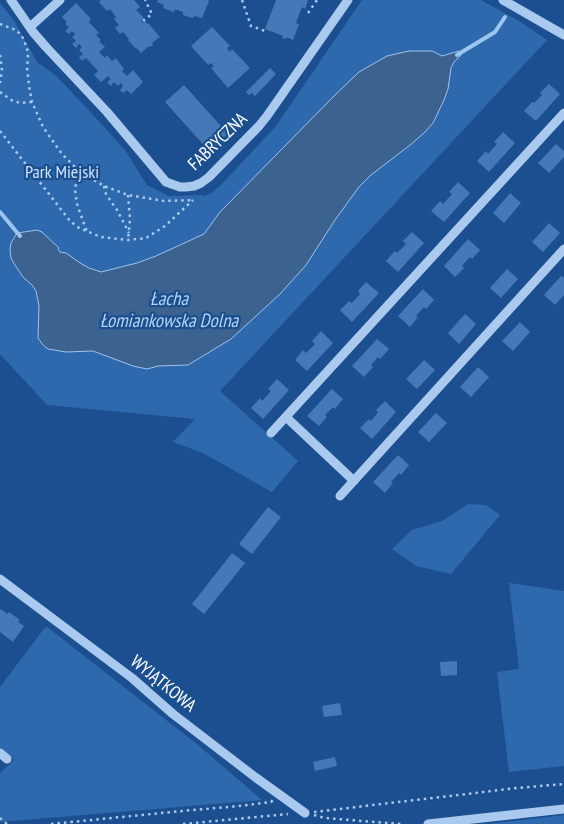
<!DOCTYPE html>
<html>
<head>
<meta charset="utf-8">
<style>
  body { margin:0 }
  canvas { display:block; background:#1b4f8f }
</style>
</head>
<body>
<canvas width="564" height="824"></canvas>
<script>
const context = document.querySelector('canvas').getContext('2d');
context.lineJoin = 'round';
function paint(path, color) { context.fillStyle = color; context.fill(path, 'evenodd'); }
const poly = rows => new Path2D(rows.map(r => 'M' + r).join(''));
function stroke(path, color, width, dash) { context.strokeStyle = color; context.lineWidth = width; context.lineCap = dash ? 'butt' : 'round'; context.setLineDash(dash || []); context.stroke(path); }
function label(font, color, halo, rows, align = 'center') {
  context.font = font + ' "PT Sans Narrow",sans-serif'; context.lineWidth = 4.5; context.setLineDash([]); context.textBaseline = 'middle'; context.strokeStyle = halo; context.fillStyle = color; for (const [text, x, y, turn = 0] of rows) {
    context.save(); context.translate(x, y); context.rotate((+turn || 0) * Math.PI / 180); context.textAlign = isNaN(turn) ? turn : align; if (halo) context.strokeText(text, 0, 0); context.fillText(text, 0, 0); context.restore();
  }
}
paint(poly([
  [362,0,481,0,519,21,547,40,220,391,298,461,272,492,203,453,173,442,195,419,47,405,0,354,0,3,15,22,37,62,55,75,84,105,125,150,147,185,169,196,202,195,204,196,212,193,222,184,276,126],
  [468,504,486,505,500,515,451,574,416,566,392,549,412,530,442,521],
  [509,583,564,591,564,766,509,772,497,672,519,669],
  [46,626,198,745,262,800,0,822,0,773,14,760,0,749,0,687],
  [564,815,564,824,488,824]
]), '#2e69ad');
const water = poly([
  [409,51,432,51,442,56,459,51,461,55,454,62,451,68,448,89,444,100,433,123,424,133,410,145,371,175,359,187,335,220,306,265,280,294,231,339,188,365,158,366,147,369,133,366,93,351,66,352,48,349,43,345,38,338,39,306,36,291,32,285,23,277,13,262,11,258,10,249,11,243,17,233,37,230,42,232,59,248,58,249,60,252,66,253,80,263,89,268,101,272,137,263,156,256,204,234,220,212,336,94,359,72,387,56,409,51]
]);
paint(water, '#3c6290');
stroke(water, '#9cc4f0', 1);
stroke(poly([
  [457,55,495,32,505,17],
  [0,212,20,236]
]), '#9cc4f0', 4);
paint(poly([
  [101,0,134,0,140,7,136,10,144,18,141,21,143,23,145,21,147,24,148,23,160,37,152,43,153,45,150,47,149,46,141,53,137,48,136,49,128,40,129,39,123,32,120,34,115,28,119,25,114,19,116,17,110,9,107,11,99,2],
  [158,0,208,0,209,1,202,18,194,16,193,18,183,15,183,12,175,9,174,12,163,8,164,5,157,2],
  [276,0,308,0,305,9,302,7,296,23,299,24,293,40,286,37,286,39,282,38,283,36,265,29],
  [76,3,91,19,89,22,99,33,96,35,101,40,99,41,105,47,99,52,105,58,107,55,112,61,116,58,124,69,122,71,127,76,133,70,143,82,131,94,127,90,123,93,120,90,123,86,121,83,118,86,114,82,111,86,107,82,111,79,108,76,101,82,94,75,98,71,89,61,86,58,82,61,79,57,83,54,79,50,82,47,79,44,76,48,72,44,76,41,72,37,75,34,72,31,69,34,65,31,69,27,65,24,67,22,62,17],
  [212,27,230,46,227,48,230,52,232,49,250,68,228,88,211,68,214,66,211,63,208,65,191,46],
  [270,68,276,74,255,96,252,93,249,95,246,92],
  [549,84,560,94,536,121,524,111,532,102,534,103,542,95,540,93],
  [184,85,228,134,209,151,165,102],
  [503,132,515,143,489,172,477,161,486,151,488,154,497,144,494,142],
  [556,144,564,151,564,157,549,173,538,163],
  [458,182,470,193,444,222,431,211,440,201,443,204,452,194,449,192],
  [510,193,521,203,504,223,493,213],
  [549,223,560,233,543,252,532,242],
  [412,232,424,243,398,272,386,261,395,251,397,253,406,244,403,241],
  [468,239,480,250,472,259,470,257,462,266,464,268,455,277,444,266],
  [507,269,518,279,501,298,490,288],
  [561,276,564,278,564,295,555,305,544,295],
  [366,282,379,293,352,322,340,310,349,301,352,303,360,294,358,291],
  [423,289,434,300,426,309,424,307,416,316,418,317,410,327,398,316],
  [465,314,476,324,459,344,448,333],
  [520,322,530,332,513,351,502,341],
  [321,331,333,343,307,371,295,360,303,350,306,353,315,344,312,341],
  [377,339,389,349,380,359,378,357,371,365,373,367,364,377,352,366],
  [424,360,435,370,417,389,406,379],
  [478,367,489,377,471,397,460,387],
  [277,379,289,390,263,419,251,408,260,398,262,401,271,391,268,389],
  [332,389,343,399,335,409,333,407,325,415,327,417,319,426,307,416],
  [385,401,396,412,372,439,360,428,369,419,371,421,378,412,376,410],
  [436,413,447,423,429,442,418,432],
  [398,455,409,465,401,475,399,473,391,482,393,483,385,493,373,482],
  [268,507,281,517,252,554,239,544],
  [232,553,245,563,204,614,192,604],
  [1,609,7,614,9,612,20,620,18,622,24,626,13,642,0,632,0,611],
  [457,661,457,675,441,676,440,662],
  [340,703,342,715,324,717,322,706],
  [335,757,337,766,315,771,313,762]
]), '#4478b7');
stroke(poly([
  [242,0,251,26,265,31],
  [308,13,317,0],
  [143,21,152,14,145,0],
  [0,24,16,30,22,36,27,48,28,57,27,67,29,86,32,102,36,111,43,127,62,154,80,172,104,186,128,195,164,201,194,200],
  [0,55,2,70,0,83],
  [0,92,11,100,20,103,32,102],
  [0,131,70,221,79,228,101,237,128,240,146,238,165,226,193,200],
  [80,172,77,178,75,190,77,204,87,232],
  [104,186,106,194,117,210,129,233],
  [128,195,130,219,128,240],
  [314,812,517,788,564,784],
  [314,815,325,818,401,824],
  [0,818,7,824],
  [51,824,182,811,239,806,271,802,273,800],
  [183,824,288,814]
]), '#a9c9ee', 2.5, [2.5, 4]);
stroke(poly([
  [11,0,33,32,46,47,107,112,166,182,180,187,186,187,194,186,201,183,209,177,259,126,267,116,348,0],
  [503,0,564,35],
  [30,27,60,0],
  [286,417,354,481],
  [271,433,564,113],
  [340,496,564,249],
  [0,579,132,678,173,714,255,777,305,813],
  [0,753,7,759],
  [428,824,564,809]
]), '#a9c9ee', 9);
label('18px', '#fff', '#1b4f8f', [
  ["FABRYCZNA",218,142,-44],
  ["WYJĄTKOWA",163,684,39]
]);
label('18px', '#cfe3fa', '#1b4f8f', [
  ["Park Miejski",62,173]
]);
label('italic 19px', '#b5d3f5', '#1b4f8f', [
  ["Łacha",169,300],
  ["Łomiankowska Dolna",169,322]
]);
</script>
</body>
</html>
